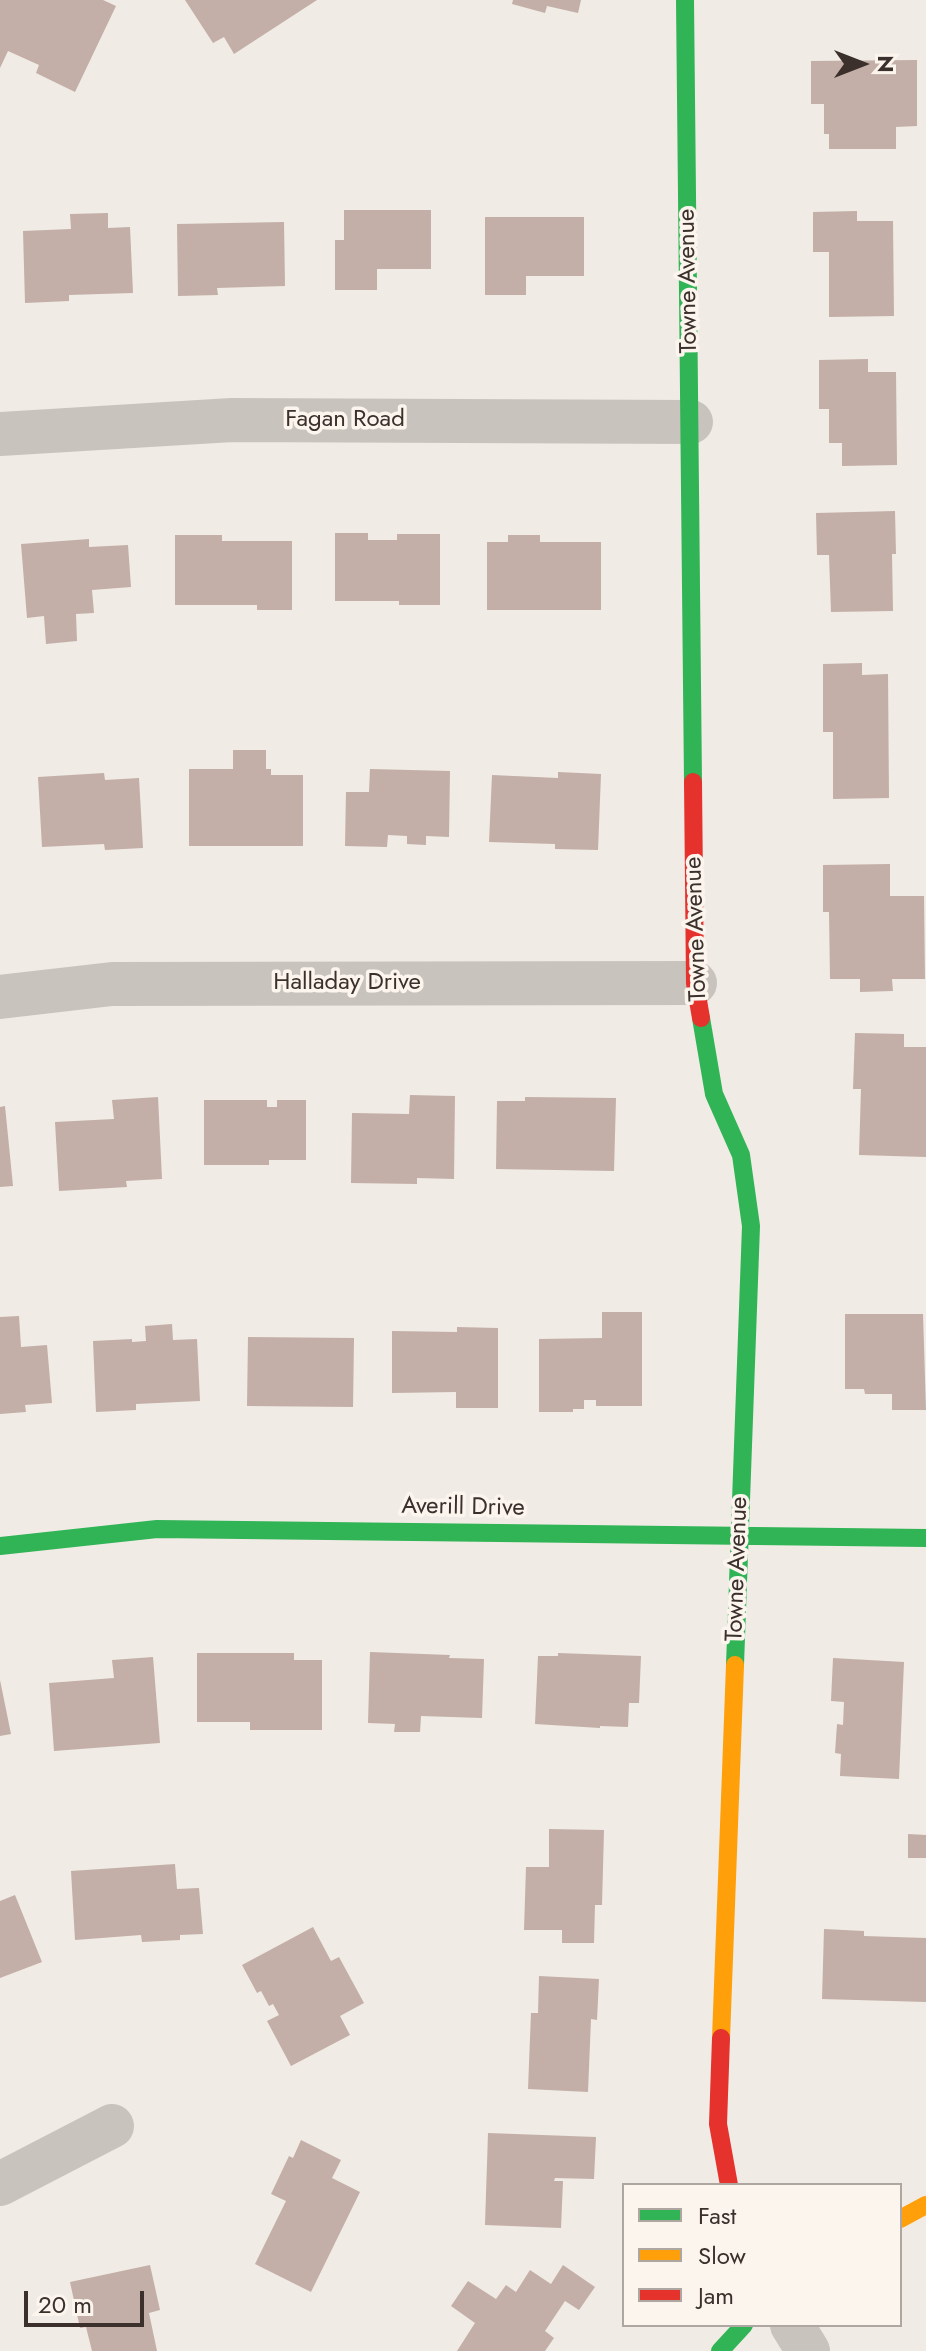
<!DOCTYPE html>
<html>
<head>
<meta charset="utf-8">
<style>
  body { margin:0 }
  #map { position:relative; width:926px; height:2351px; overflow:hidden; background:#f0ebe5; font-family:Jost,sans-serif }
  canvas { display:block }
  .legend { position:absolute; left:622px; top:2183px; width:280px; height:144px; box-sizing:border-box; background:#fbf5ee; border:2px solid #aea6a0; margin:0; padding:10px 14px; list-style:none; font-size:24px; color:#3b302b }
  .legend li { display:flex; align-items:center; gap:16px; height:40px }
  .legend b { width:40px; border:2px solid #aea6a0 }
  .north { position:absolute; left:822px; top:24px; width:80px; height:80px; -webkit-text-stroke:6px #fbf5ee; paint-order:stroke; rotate:90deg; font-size:22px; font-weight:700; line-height:32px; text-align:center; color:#3b302b }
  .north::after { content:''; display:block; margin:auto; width:28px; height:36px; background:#3b302b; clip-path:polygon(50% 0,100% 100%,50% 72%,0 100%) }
  .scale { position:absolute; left:24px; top:2291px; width:120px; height:36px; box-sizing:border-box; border:4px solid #3b302b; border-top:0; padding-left:10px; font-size:24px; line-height:28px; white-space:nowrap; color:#3b302b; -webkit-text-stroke:6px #fbf5ee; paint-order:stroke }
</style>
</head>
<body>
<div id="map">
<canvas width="926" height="2351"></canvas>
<ul class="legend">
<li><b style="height:10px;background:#30b455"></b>Fast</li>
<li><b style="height:10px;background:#ff9f0a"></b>Slow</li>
<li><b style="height:10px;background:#e5322d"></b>Jam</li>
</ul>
<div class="north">N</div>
<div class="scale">20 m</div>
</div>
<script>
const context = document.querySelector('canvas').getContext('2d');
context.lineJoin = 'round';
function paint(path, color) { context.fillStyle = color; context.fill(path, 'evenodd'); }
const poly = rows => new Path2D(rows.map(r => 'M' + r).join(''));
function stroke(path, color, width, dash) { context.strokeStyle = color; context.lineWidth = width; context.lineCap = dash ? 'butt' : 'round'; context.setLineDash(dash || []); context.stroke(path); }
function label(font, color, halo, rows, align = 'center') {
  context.font = font + ' Jost,sans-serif'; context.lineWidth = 7; context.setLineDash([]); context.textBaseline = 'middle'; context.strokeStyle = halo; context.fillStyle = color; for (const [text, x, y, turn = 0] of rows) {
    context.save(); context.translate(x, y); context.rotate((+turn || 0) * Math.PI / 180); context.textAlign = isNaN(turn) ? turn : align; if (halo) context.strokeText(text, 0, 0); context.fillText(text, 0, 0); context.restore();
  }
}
paint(poly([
  [0,0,103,0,116,6,75,92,36,73,39,65,8,51,0,68],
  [185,0,317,0,234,54,224,37,213,43],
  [513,0,581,0,578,13,547,6,545,13,512,4],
  [917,60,917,126,896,127,896,149,829,149,829,134,824,134,824,104,811,104,811,61],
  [344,210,431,210,431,269,377,269,377,290,335,290,335,240,344,240],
  [857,211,857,221,893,221,894,316,829,317,829,252,813,252,813,212],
  [108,213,108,228,130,227,133,293,69,295,69,301,25,303,23,231,71,229,70,214],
  [485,217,584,217,584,276,526,276,526,295,485,295],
  [284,222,285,286,217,288,218,295,178,296,177,224],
  [868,359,868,372,896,372,897,465,842,466,842,443,829,443,829,409,819,409,819,360],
  [895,511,896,554,892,554,893,611,831,612,829,555,817,555,816,513],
  [335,533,368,533,368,540,397,540,397,534,440,534,440,605,399,605,399,601,335,601],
  [175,535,222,535,222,541,292,541,292,610,257,610,257,605,175,605],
  [508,535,540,535,540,542,601,542,601,610,487,610,487,542,508,542],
  [89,539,89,547,128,545,131,587,92,590,94,613,76,614,77,641,46,644,44,616,27,618,21,544],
  [862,663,862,675,888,674,889,798,833,799,833,732,823,732,823,664],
  [233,750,266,750,266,769,271,769,271,775,303,775,303,846,189,846,189,769,233,769],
  [370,769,450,771,449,837,426,836,426,845,407,844,407,836,388,835,387,847,345,846,346,792,369,792],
  [558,772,601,774,598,850,555,849,555,844,489,842,492,775,558,778],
  [104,773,105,780,139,778,143,848,105,850,104,844,42,847,38,777],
  [890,864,890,896,924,896,925,979,892,979,893,991,860,992,860,979,830,979,829,912,823,912,823,865],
  [855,1033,904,1034,904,1047,926,1047,926,1157,859,1155,861,1089,853,1089],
  [410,1095,455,1096,454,1179,417,1178,417,1184,351,1183,352,1113,409,1114],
  [158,1097,162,1179,126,1181,127,1187,59,1191,55,1122,114,1119,112,1100],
  [525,1097,616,1098,614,1171,496,1169,497,1101,525,1101],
  [204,1100,267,1100,267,1107,277,1107,277,1100,306,1100,306,1160,269,1160,269,1165,204,1165],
  [5,1106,13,1186,0,1187,0,1107],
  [602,1312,642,1312,642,1406,596,1406,596,1400,584,1400,584,1409,573,1409,573,1412,539,1412,539,1339,602,1338],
  [845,1314,923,1314,926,1410,892,1410,892,1394,865,1394,864,1389,845,1389],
  [19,1316,21,1347,47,1345,52,1403,25,1405,26,1412,0,1414,0,1317],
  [172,1324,173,1340,197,1339,200,1401,136,1404,136,1410,96,1412,93,1341,132,1339,132,1342,146,1341,145,1326],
  [457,1327,498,1328,498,1408,456,1408,456,1392,392,1393,392,1331,457,1332],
  [248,1337,354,1338,353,1407,247,1406],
  [370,1652,450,1655,449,1658,484,1659,482,1718,421,1716,420,1732,394,1732,395,1724,368,1723],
  [197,1653,294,1653,294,1660,322,1660,322,1730,250,1730,250,1722,197,1722],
  [558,1653,641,1656,639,1703,629,1703,628,1727,600,1726,600,1728,535,1724,538,1656,558,1656],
  [153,1657,160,1743,54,1751,49,1683,114,1678,112,1660],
  [833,1658,904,1662,899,1779,840,1776,841,1754,835,1753,837,1724,843,1725,844,1702,831,1701],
  [0,1680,11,1734,0,1736],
  [549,1829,604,1830,602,1905,595,1905,594,1943,562,1943,562,1930,524,1930,526,1867,549,1867],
  [908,1834,926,1835,926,1858,908,1858],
  [175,1864,177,1889,199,1888,203,1934,180,1935,180,1940,142,1942,141,1935,75,1940,71,1871],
  [15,1895,42,1962,0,1978,0,1901],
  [313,1927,331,1961,339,1957,364,2003,340,2016,350,2035,291,2066,267,2021,279,2015,273,2004,269,2006,261,1991,257,1993,242,1965],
  [824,1929,864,1931,864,1936,926,1938,926,2002,822,1999],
  [539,1976,599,1979,597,2020,591,2019,588,2092,528,2089,531,2013,538,2013],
  [488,2133,596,2137,594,2179,555,2178,554,2181,563,2181,561,2228,485,2225],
  [301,2140,341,2160,332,2178,360,2192,311,2292,255,2264,286,2201,271,2194,289,2156,293,2158],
  [150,2265,160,2310,149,2313,157,2351,92,2351,86,2327,80,2328,70,2282],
  [563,2265,595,2287,579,2310,565,2301,545,2331,554,2338,545,2351,457,2351,475,2323,451,2306,468,2281,496,2299,506,2285,516,2292,530,2270,551,2284]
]), '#c3afa7');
stroke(poly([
  [0,434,232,420,691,422],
  [0,997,112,984,695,983],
  [0,2184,112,2126],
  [792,2325,808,2351]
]), '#c9c3be', 44);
stroke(poly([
  [685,0,693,782],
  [701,1018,714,1094,741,1155,751,1226,735,1665],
  [0,1546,157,1529,926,1538],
  [720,2351,744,2325]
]), '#30b455', 18);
stroke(poly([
  [721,2038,735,1665],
  [900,2219,926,2205]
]), '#ff9f0a', 18);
stroke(poly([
  [693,782,695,983,701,1018],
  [721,2038,718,2124,729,2185]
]), '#e5322d', 18);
label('24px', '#3b302b', '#fbf5ee', [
  ["Towne Avenue",689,281,-91],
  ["Fagan Road",345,420],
  ["Towne Avenue",697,929,-92],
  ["Halladay Drive",347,983],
  ["Averill Drive",463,1508,1],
  ["Towne Avenue",738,1569,-88]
]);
</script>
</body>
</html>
